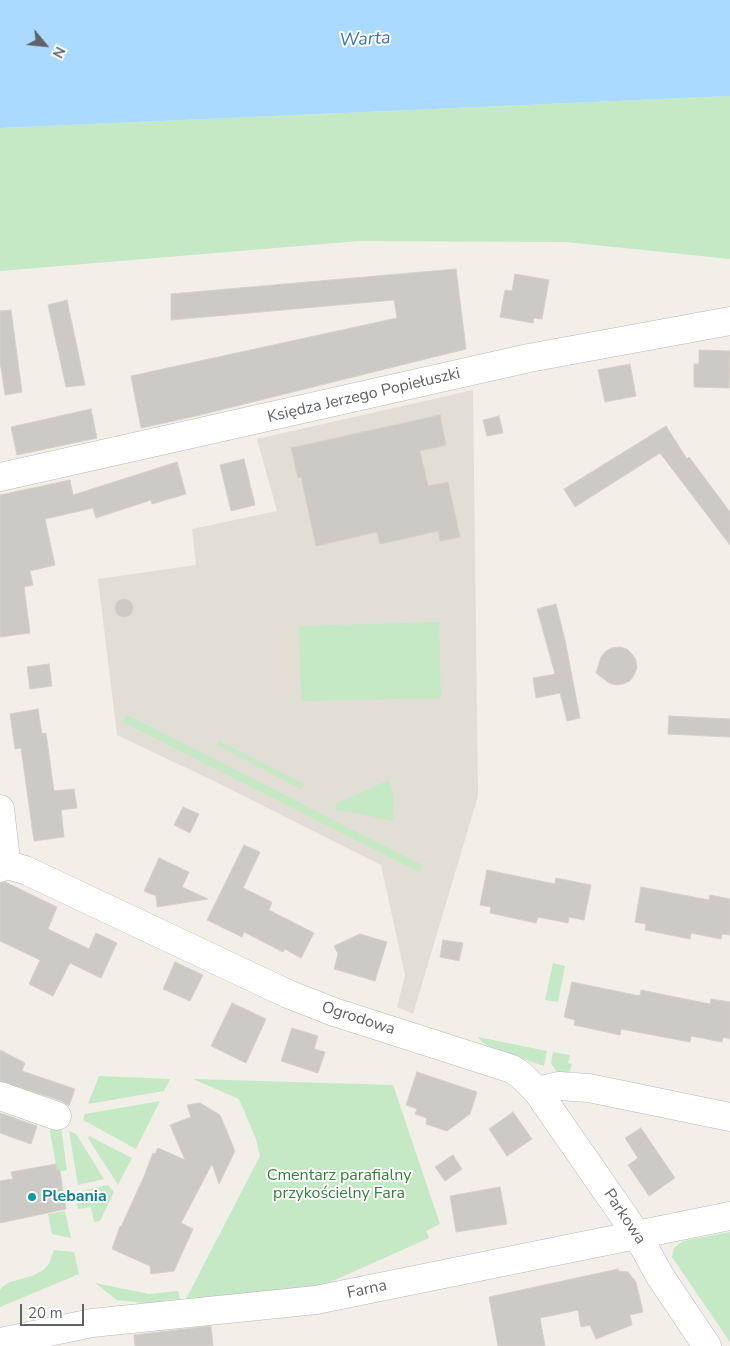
<!DOCTYPE html>
<html>
<head>
<meta charset="utf-8">
<style>
  body { margin:0 }
  #map { position:relative; width:730px; height:1346px; overflow:hidden; background:#f1efe8; font-family:"Nunito Sans",sans-serif }
  canvas { display:block }
  .north { position:absolute; left:20px; top:20px; width:50px; height:50px; -webkit-text-stroke:4px #fff; paint-order:stroke; rotate:118deg; font-size:14px; font-weight:700; line-height:20px; text-align:center; color:#5f6368 }
  .north::after { content:''; display:block; margin:auto; width:18px; height:22px; background:#5f6368; clip-path:polygon(50% 0,100% 100%,50% 72%,0 100%) }
  .scale { position:absolute; left:20px; top:1304px; width:64px; height:22px; box-sizing:border-box; border:2px solid #5f6368; border-top:0; padding-left:6px; font-size:15px; line-height:18px; white-space:nowrap; color:#5f6368; -webkit-text-stroke:4px #fff; paint-order:stroke }
</style>
</head>
<body>
<div id="map">
<canvas width="730" height="1346"></canvas>
<div class="north">N</div>
<div class="scale">20 m</div>
</div>
<script>
const context = document.querySelector('canvas').getContext('2d');
context.lineJoin = 'round';
function paint(path, color) { context.fillStyle = color; context.fill(path, 'evenodd'); }
const poly = rows => new Path2D(rows.map(r => 'M' + r).join(''));
function stroke(path, color, width, dash) { context.strokeStyle = color; context.lineWidth = width; context.lineCap = dash ? 'butt' : 'round'; context.setLineDash(dash || []); context.stroke(path); }
function label(font, color, halo, rows, align = 'center') {
  context.font = font + ' "Nunito Sans",sans-serif'; context.lineWidth = 4; context.setLineDash([]); context.textBaseline = 'middle'; context.strokeStyle = halo; context.fillStyle = color; for (const [text, x, y, turn = 0] of rows) {
    context.save(); context.translate(x, y); context.rotate((+turn || 0) * Math.PI / 180); context.textAlign = isNaN(turn) ? turn : align; if (halo) context.strokeText(text, 0, 0); context.fillText(text, 0, 0); context.restore();
  }
}
paint(poly([
  [473,390,478,796,413,1014,397,1007,405,975,381,865,218,783,117,735,98,579,196,565,192,529,277,511,257,439]
]), '#e1ded6');
paint(poly([
  [730,96,730,259,566,242,359,241,0,271,0,128],
  [439,622,441,698,301,701,299,626],
  [127,715,422,865,419,872,123,722],
  [219,741,304,784,301,789,217,745],
  [389,780,394,796,393,821,346,811,340,811,336,809,336,804,339,801,345,800],
  [553,963,565,966,558,1002,545,1000],
  [478,1037,547,1051,544,1066,494,1049,482,1042],
  [553,1052,570,1055,568,1063,572,1064,569,1074,560,1075,557,1072,551,1063],
  [99,1076,170,1079,164,1091,88,1104],
  [193,1079,393,1085,440,1224,426,1231,429,1238,310,1291,185,1301,260,1156,256,1139,239,1099],
  [160,1101,136,1149,83,1120,85,1114],
  [53,1123,61,1127,67,1170,59,1172,59,1169,57,1170,50,1132],
  [69,1131,76,1134,104,1179,78,1185],
  [89,1136,132,1158,118,1185,88,1138],
  [108,1185,114,1192,100,1221,94,1222,91,1207,78,1209,75,1195,77,1192],
  [65,1211,71,1238,52,1234,48,1214],
  [730,1232,730,1342,672,1257,674,1248,683,1241],
  [54,1250,74,1252,79,1274,0,1307,0,1290,2,1287,10,1282,32,1276,42,1271,49,1264],
  [95,1283,149,1294,178,1291,180,1299,166,1300,153,1304,117,1300]
]), '#c5e8c5');
paint(poly([
  [0,0,730,0,730,96,0,128]
]), '#aadaff');
const building = poly([
  [456,269,466,349,196,416,141,428,131,376,397,318,394,300,171,320,171,294,456,269],
  [515,274,549,280,542,319,534,318,533,323,500,317,505,290,512,291,515,274],
  [67,300,85,385,66,387,48,305,67,300],
  [11,310,22,392,5,395,1,367,0,367,0,311,11,310],
  [699,350,730,351,729,388,694,387,694,364,699,364,699,350],
  [630,364,636,396,605,402,598,370,630,364],
  [91,409,97,438,17,455,11,427,91,409],
  [440,415,446,445,420,451,428,486,448,482,460,537,440,541,438,531,380,544,377,532,316,546,301,477,298,478,291,448,440,415],
  [499,416,503,433,487,436,483,420,499,416],
  [666,426,687,459,689,457,730,512,730,545,660,453,575,507,564,489,666,426],
  [244,459,255,505,231,511,220,465,244,459],
  [177,462,186,494,152,504,151,500,96,518,93,508,45,519,55,565,30,571,33,585,24,587,30,633,0,637,0,495,70,480,73,495,177,462],
  '115 608a9 9 0 1 1 18 0a9 9 0 1 1-18 0Z',
  [556,604,565,640,580,718,567,721,560,693,536,698,533,678,555,674,537,609,556,604],
  [620,647,627,649,632,654,636,660,637,668,634,675,630,681,623,684,616,685,609,683,596,673,601,657,606,651,612,648,620,647],
  [49,664,52,686,30,689,27,667,49,664],
  [38,709,42,734,46,733,54,791,74,789,77,808,61,810,64,837,34,841,21,748,15,749,10,714,38,709],
  [669,716,730,719,730,737,668,734,669,716],
  [183,807,199,814,190,833,174,825,183,807],
  [244,845,260,852,243,888,272,902,269,910,314,933,301,958,285,949,283,952,244,932,242,937,207,920,244,845],
  [159,858,189,872,182,887,208,899,157,907,156,896,144,891,159,858],
  [487,870,555,884,556,878,591,885,584,920,569,917,568,923,538,917,536,923,490,913,491,907,480,905,487,870],
  [5,882,57,907,48,929,89,949,96,933,117,943,101,978,70,963,53,996,29,984,40,960,0,941,0,883,5,882],
  [641,887,709,900,710,895,730,899,730,935,722,934,721,939,691,933,690,939,645,930,646,924,635,922,641,887],
  [360,934,387,942,375,981,334,969,338,954,334,946,360,934],
  [443,940,463,943,459,961,440,957,443,940],
  [175,962,203,975,190,1001,163,989,175,962],
  [572,982,640,996,641,990,710,1004,711,999,730,1002,730,1039,723,1037,722,1042,691,1036,690,1042,621,1029,620,1035,574,1025,575,1020,564,1017,572,982],
  [232,1003,266,1019,246,1063,211,1046,232,1003],
  [292,1028,318,1036,314,1049,325,1052,318,1073,281,1061,292,1028],
  [0,1050,25,1063,22,1071,75,1089,69,1106,62,1101,0,1081,0,1050],
  [417,1072,477,1092,470,1114,447,1131,426,1124,427,1118,415,1114,417,1109,406,1105,417,1072],
  [200,1103,220,1115,235,1151,219,1184,212,1164,181,1223,193,1229,174,1271,151,1274,150,1266,112,1249,120,1226,121,1227,145,1174,153,1153,155,1154,158,1148,185,1160,170,1125,191,1117,187,1105,200,1103],
  [513,1112,532,1139,507,1156,489,1129,513,1112],
  [0,1113,37,1126,31,1144,0,1133,0,1113],
  [641,1128,675,1178,649,1196,628,1165,638,1158,625,1138,641,1128],
  [453,1155,462,1169,445,1181,435,1167,453,1155],
  [56,1164,57,1170,59,1169,60,1172,66,1209,0,1223,0,1181,13,1179,11,1172,56,1164],
  [500,1187,507,1224,456,1232,450,1196,500,1187],
  [618,1269,618,1271,628,1272,636,1282,643,1312,630,1315,632,1325,596,1339,590,1325,581,1327,578,1310,540,1318,545,1346,498,1346,489,1297,618,1269],
  [211,1326,213,1346,135,1346,134,1335,211,1326]
]);
paint(building, '#cccac5');
stroke(building, '#d6d1c6', 1);
const minor = poly([
  [0,477,529,358,730,321],
  [0,809,5,851,0,868],
  [0,863,25,870,288,994,334,1012,512,1069,521,1075,537,1091,559,1086,589,1088,730,1117],
  [537,1091,628,1222,644,1247,660,1276,707,1346],
  [0,1096,57,1116],
  [0,1342,92,1323,316,1300,730,1216]
]);
stroke(minor, '#b5b8bc', 29);
stroke(minor, '#fff', 28);
for (const [x, y, r, color] of [
  [32,1197,5,"#0f9aa8"]
]) { const dot = new Path2D(); dot.arc(x, y, r, 0, 2 * Math.PI); context.fillStyle = color; context.fill(dot); stroke(dot, '#fff', 2); }
label('16px', '#5f6368', '#fff', [
  ["Księdza Jerzego Popiełuszki",364,396,-13],
  ["Ogrodowa",358,1019,18],
  ["Parkowa",624,1217,56],
  ["Farna",367,1290,-12]
]);
label('16px', '#348238', '#fff', [
  ["Cmentarz parafialny",339,1176],
  ["przykościelny Fara",339,1194]
]);
label('bold 16px', '#0d838f', '#fff', [
  ["Plebania",42,1197]
], 'left');
label('italic 18px', '#4174aa', '#fff', [
  ["Warta",365,40,-3]
]);
</script>
</body>
</html>
